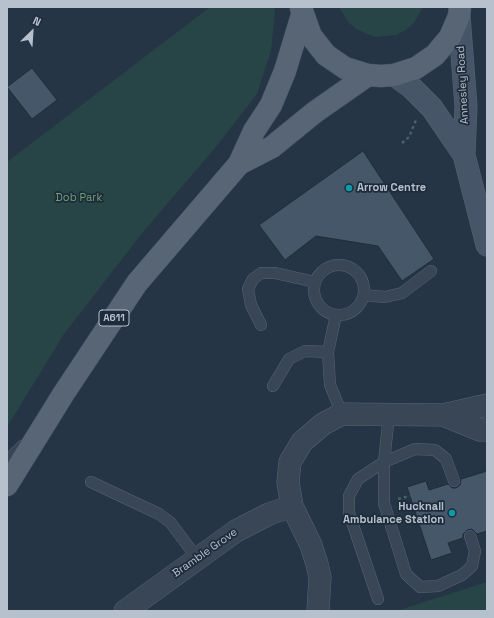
<!DOCTYPE html>
<html>
<head>
<meta charset="utf-8">
<style>
  body { margin:0 }
  #map { position:relative; width:494px; height:618px; overflow:hidden; background:#253545; font-family:"Space Grotesk",sans-serif }
  canvas { display:block }
  .frame { position:absolute; inset:0; border:8px solid #b7c1ce; pointer-events:none }
  .north { position:absolute; left:12px; top:12px; width:40px; height:40px; -webkit-text-stroke:3px #1e2b3a; paint-order:stroke; rotate:25deg; font-size:11px; font-weight:700; line-height:16px; text-align:center; color:#b7c1ce }
  .north::after { content:''; display:block; margin:auto; width:14px; height:18px; background:#b7c1ce; clip-path:polygon(50% 0,100% 100%,50% 72%,0 100%) }
</style>
</head>
<body>
<div id="map">
<canvas width="494" height="618"></canvas>
<div class="frame"></div>
<div class="north">N</div>
</div>
<script>
const context = document.querySelector('canvas').getContext('2d');
context.lineJoin = 'round';
function paint(path, color) { context.fillStyle = color; context.fill(path, 'evenodd'); }
const poly = rows => new Path2D(rows.map(r => 'M' + r).join(''));
function stroke(path, color, width, dash) { context.strokeStyle = color; context.lineWidth = width; context.lineCap = dash ? 'butt' : 'round'; context.setLineDash(dash || []); context.stroke(path); }
function label(font, color, halo, rows, align = 'center') {
  context.font = font + ' "Space Grotesk",sans-serif'; context.lineWidth = 3.5; context.setLineDash([]); context.textBaseline = 'middle'; context.strokeStyle = halo; context.fillStyle = color; for (const [text, x, y, turn = 0] of rows) {
    context.save(); context.translate(x, y); context.rotate((+turn || 0) * Math.PI / 180); context.textAlign = isNaN(turn) ? turn : align; if (halo) context.strokeText(text, 0, 0); context.fillText(text, 0, 0); context.restore();
  }
}
paint(poly([
  [210,7,274,7,275,11,271,51,257,94,215,148,143,232,64,334,7,427,7,162],
  [339,7,423,7,414,23,406,30,396,35,375,37,356,29,348,22],
  [487,582,487,611,396,611]
]), '#274546');
const building = poly([
  [32,68,57,100,32,119,7,87,32,68],
  [363,151,434,259,402,281,378,246,316,236,285,260,259,225,363,151],
  [487,471,487,531,477,534,472,529,467,530,463,534,463,538,448,543,452,553,431,560,407,487,426,481,429,490,448,484,452,488,456,488,460,485,461,479,487,471]
]);
paint(building, '#46576a');
stroke(building, '#202d3c', 1);
const service = poly([
  '314 290a25 25 0 1 1 50 0a25 25 0 1 1-50 0Z',
  [364,295,385,297,402,293,431,271],
  [336,315,328,352,330,385,342,414],
  [261,325,251,305,248,289,253,279,261,273,275,273,315,282],
  [273,386,289,359,305,351,328,352],
  [389,415,384,462,384,503,406,574,420,587,438,586,462,575,472,566,475,551,470,536],
  [7,461,22,446],
  [91,482,159,514,170,522,197,558],
  [378,599,349,513,349,496,358,479,384,462,415,449,435,450,446,459,454,481]
]);
const minor = poly([
  [443,415,480,430,487,430],
  [125,611,236,531,269,514,292,506],
  [318,611,320,577,317,564,311,545,292,506,288,482,290,462,302,442,323,424,342,414,443,415,487,405]
]);
const secondary = poly([
  [459,16,466,106,464,155,487,245],
  [394,75,412,88,432,108,464,155]
]);
const primary = poly([
  [301,8,311,36,326,55,345,68,368,75,381,76,394,75,416,68,435,55,450,37,459,16,460,7],
  [239,164,272,147,315,112,368,75],
  [7,485,64,393,137,283,239,164,254,131,271,105,285,71,302,15]
]);
stroke(service, '#586472', 12);
stroke(minor, '#586472', 23);
stroke(secondary, '#586472', 23);
stroke(primary, '#465261', 23);
stroke(poly([
  [402,143,409,137,416,120],
  [398,499,410,496]
]), '#476365', 2.5, [3, 3]);
stroke(service, '#394655', 11);
stroke(minor, '#394655', 22);
stroke(secondary, '#475568', 22);
stroke(primary, '#576575', 22);
for (const [x, y, r, color] of [
  [349,188,4,"#0f9aa8"],
  [452,513,4,"#0f9aa8"]
]) { const dot = new Path2D(); dot.arc(x, y, r, 0, 2 * Math.PI); context.fillStyle = color; context.fill(dot); stroke(dot, '#1e2b3a', 1.5); }
for (const [x, y, w] of [
  [114,318,30]
]) { const box = new Path2D(); box.roundRect(x - w / 2, y - 8, w, 16, 3); context.fillStyle = '#1e2b3a'; context.fill(box); stroke(box, '#b7c1ce', 1); }
label('bold 10px', '#b7c1ce', null, [
  ["A611",114,318]
]);
label('11px', '#b7c1ce', '#1e2b3a', [
  ["Annesley Road",463,85,-93],
  ["Bramble Grove",205,553,-35]
]);
label('bold 11px', '#b7c1ce', '#1e2b3a', [
  ["Arrow Centre",357,188],
  ["Hucknall",444,507,"right"],
  ["Ambulance Station",444,520,"right"]
], 'left');
label('11px', '#6ca175', '#1e2b3a', [
  ["Dob Park",79,198]
]);
</script>
</body>
</html>
